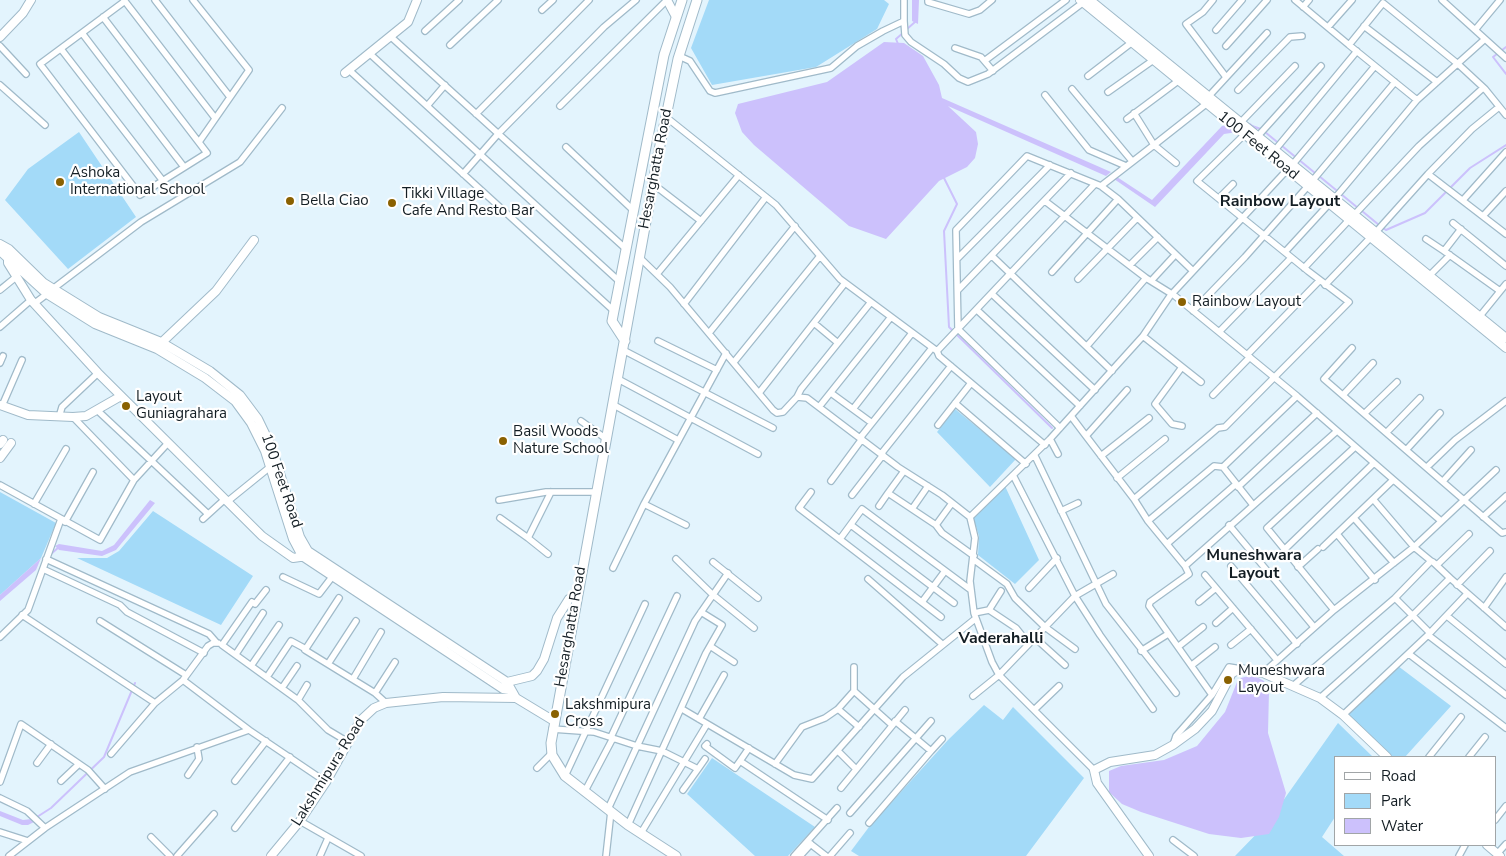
<!DOCTYPE html>
<html>
<head>
<meta charset="utf-8">
<style>
  body { margin:0 }
  #map { position:relative; width:1506px; height:856px; overflow:hidden; background:#e3f4fd; font-family:"Nunito Sans",sans-serif }
  canvas { display:block }
  .legend { position:absolute; left:1334px; top:756px; width:162px; height:90px; box-sizing:border-box; background:#fff; border:1px solid #a1a5a7; margin:0; padding:6px 9px; list-style:none; font-size:15px; color:#141e24 }
  .legend li { display:flex; align-items:center; gap:10px; height:25px }
  .legend b { width:25px; border:1px solid #a1a5a7 }
</style>
</head>
<body>
<div id="map">
<canvas width="1506" height="856"></canvas>
<ul class="legend">
<li><b style="height:6px;background:#fff"></b>Road</li>
<li><b style="height:14px;background:#a3daf8"></b>Park</li>
<li><b style="height:14px;background:#ccc1fc"></b>Water</li>
</ul>
</div>
<script>
const context = document.querySelector('canvas').getContext('2d');
context.lineJoin = 'round';
function paint(path, color) { context.fillStyle = color; context.fill(path, 'evenodd'); }
const poly = rows => new Path2D(rows.map(r => 'M' + r).join(''));
function stroke(path, color, width, dash) { context.strokeStyle = color; context.lineWidth = width; context.lineCap = dash ? 'butt' : 'round'; context.setLineDash(dash || []); context.stroke(path); }
function label(font, color, halo, rows, align = 'center') {
  context.font = font + ' "Nunito Sans",sans-serif'; context.lineWidth = 4.5; context.setLineDash([]); context.textBaseline = 'middle'; context.strokeStyle = halo; context.fillStyle = color; for (const [text, x, y, turn = 0] of rows) {
    context.save(); context.translate(x, y); context.rotate((+turn || 0) * Math.PI / 180); context.textAlign = isNaN(turn) ? turn : align; if (halo) context.strokeText(text, 0, 0); context.fillText(text, 0, 0); context.restore();
  }
}
paint(poly([
  [709,0,884,0,889,4,877,29,816,67,712,85,691,48],
  [79,132,136,217,68,269,5,200,28,169],
  [955,409,1016,459,990,487,937,432],
  [1005,486,1039,560,1015,584,978,555,979,536,973,517],
  [0,492,56,523,41,558,0,595],
  [153,511,253,576,221,625,77,558,107,558,119,551],
  [1398,666,1451,706,1405,757,1393,757,1345,715],
  [984,705,1003,720,1013,707,1084,778,1026,856,859,856,851,851,869,827,948,740],
  [1338,723,1373,757,1335,757,1335,817,1322,837,1344,856,1235,856,1268,822],
  [712,758,815,827,788,856,755,856,687,794]
]), '#a3daf8');
paint(poly([
  [912,0,919,0,918,24,912,21],
  [884,42,904,43,923,56,939,85,942,98,1111,172,1106,176,948,106,976,132,978,144,975,158,967,167,939,181,886,239,849,226,754,145,742,132,735,113,738,104,827,82],
  [1250,123,1258,129,1224,134,1155,207,1114,179,1117,177,1152,200,1222,126],
  [150,500,155,503,116,550,102,556,59,550,55,546,59,544,102,551,114,545],
  [41,558,36,570,0,601,0,595],
  [1253,675,1264,681,1269,691,1268,733,1286,793,1279,817,1269,834,1241,838,1209,834,1141,812,1122,804,1109,792,1109,771,1121,766,1164,760,1197,746,1225,712,1237,682,1241,678],
  [0,811,23,820,31,819,34,822,28,825,22,825,0,816]
]), '#ccc1fc');
stroke(poly([
  [907,29,915,22],
  [898,44,896,39,904,32],
  [1506,47,1493,57,1506,74],
  [1252,126,1261,129],
  [1265,132,1315,173],
  [1319,176,1358,208],
  [944,178,957,204,944,231,949,327,1052,428],
  [1362,211,1379,225],
  [1383,228,1386,230,1425,213,1470,168,1506,145],
  [51,554,59,547],
  [37,817,51,808,104,757,135,683]
]), '#ccc1fc', 2);
const street = poly([
  [124,0,215,118],
  [155,0,230,97],
  [193,0,249,70,199,142],
  [904,0,904,21],
  [928,0,928,2,969,14,980,10,992,0],
  [1213,0,1203,12,1186,24,1226,77],
  [1295,0,1349,45],
  [1442,0,1506,58],
  [1303,7,1309,0],
  [542,10,553,0],
  [103,17,207,153,140,195,40,64,125,1],
  [1364,26,1437,82],
  [1328,27,1352,0],
  [1216,30,1242,0],
  [1475,30,1500,0],
  [425,31,459,0],
  [82,33,184,167],
  [390,36,626,249],
  [450,45,498,0],
  [0,46,26,74],
  [1226,46,1267,0],
  [955,48,981,57,993,71],
  [61,49,163,181],
  [369,53,620,282],
  [679,56,690,61,710,91,715,93,831,68,857,46,883,31,904,21,905,35,911,42,944,64,959,78,968,82,988,74,1085,1],
  [987,59,1066,0],
  [349,70,614,311],
  [1088,76,1131,43],
  [0,85,45,125],
  [1072,89,1132,161],
  [1238,90,1290,37,1302,36],
  [1108,92,1152,61],
  [1045,95,1089,150,1126,166],
  [1209,96,1267,33],
  [1417,100,1349,45,1383,3,1458,64,1485,89,1506,115],
  [427,106,445,85],
  [560,106,667,0],
  [476,114,589,0],
  [666,117,776,205,840,279,937,351,1095,184],
  [1127,119,1178,81],
  [1241,122,1295,66],
  [1258,136,1321,66],
  [566,147,633,210],
  [1275,150,1357,51],
  [1176,163,1154,145,1206,104],
  [1293,164,1375,66],
  [463,174,498,134,604,27,636,0],
  [1428,174,1472,129,1499,107],
  [1313,180,1395,82],
  [653,184,701,221],
  [1101,186,1154,145,1134,113],
  [1219,198,1233,184],
  [1335,198,1417,100,1485,39],
  [1463,200,1506,152],
  [1045,201,1146,278,1175,296,1219,332,1297,396,1441,521],
  [1355,214,1419,146,1483,88],
  [1483,216,1506,191],
  [1453,223,1506,266],
  [1461,229,1444,251,1500,291],
  [1376,232,1428,174,1506,234],
  [1426,239,1444,251],
  [1285,252,1329,204],
  [992,256,1112,371],
  [639,257,670,287,773,410,777,413,783,412,797,397,807,398,898,467,942,495,970,517],
  [957,259,1050,165],
  [1130,265,1158,237],
  [1304,268,1349,220],
  [1052,272,1118,199],
  [657,274,739,175],
  [1430,275,1450,255],
  [1078,279,1137,218],
  [1151,281,1175,255],
  [1325,285,1371,237],
  [54,288,141,222,240,162,282,108],
  [0,290,16,277],
  [958,290,1071,173],
  [992,294,1095,390],
  [35,303,47,294],
  [684,304,766,197],
  [977,310,1080,406],
  [1193,311,1245,257,1308,186],
  [1480,316,1506,284],
  [814,323,838,343],
  [0,327,31,300],
  [1219,332,1291,258],
  [709,333,795,226],
  [1143,336,1201,382],
  [658,341,717,370],
  [1087,346,1146,278],
  [1352,348,1324,379,1502,533,1506,532],
  [623,350,773,428],
  [937,351,939,356,1045,445],
  [1247,355,1320,280],
  [734,362,820,256],
  [0,363,3,356],
  [618,379,758,454],
  [1127,390,1086,436,1134,499,1218,428,1225,427,1349,302,1308,271,1197,181,1244,135],
  [759,393,845,283],
  [831,393,872,423],
  [1213,395,1250,357],
  [1343,395,1373,363],
  [797,397,801,389,871,302],
  [955,403,1026,464],
  [612,404,678,440],
  [2,406,22,360],
  [819,407,891,317],
  [853,409,912,333],
  [97,410,208,514],
  [1365,413,1397,382],
  [1071,416,1086,436],
  [59,417,62,407,98,373],
  [73,417,134,480],
  [581,421,605,438],
  [938,425,971,383],
  [1182,426,1172,424,1155,404,1182,367],
  [1060,428,958,329,956,230,1027,156,1101,186,1118,199,1193,271],
  [1387,432,1420,398],
  [860,438,932,348],
  [1050,439,1058,454],
  [1407,449,1440,413],
  [881,454,951,366],
  [1035,456,1106,604,1176,693],
  [1101,456,1149,418],
  [1223,467,1253,505],
  [1427,467,1455,440,1506,401],
  [1013,475,1075,596,1100,635,1153,709],
  [1117,478,1165,439],
  [1444,480,1471,450],
  [831,481,862,439],
  [0,485,100,540,134,480,168,443],
  [1238,487,1317,413],
  [811,492,799,508,941,617],
  [888,493,904,471],
  [852,495,883,455],
  [1134,499,1148,521,1185,566,1189,574,1150,602,1149,606,1212,695,1229,667,1241,669],
  [1373,499,1414,547,1431,561],
  [499,500,546,492,595,492],
  [228,501,270,467],
  [34,504,66,449],
  [644,504,686,525],
  [879,506,888,493,936,525,942,533,974,556],
  [912,509,928,486],
  [1061,511,1078,503],
  [1483,517,1506,496],
  [500,518,528,538,551,492],
  [1354,518,1394,563],
  [203,519,225,499],
  [1148,521,1214,466,1223,467,1297,396],
  [65,522,93,472],
  [851,525,954,603],
  [936,525,952,503],
  [1229,525,1314,627],
  [1337,534,1375,580],
  [528,538,548,554],
  [840,539,862,509,971,590],
  [1168,543,1236,484],
  [1323,547,1393,480],
  [1284,550,1374,463],
  [46,559,209,634,216,642],
  [676,559,712,594,754,628],
  [973,559,1007,584,1015,598,1045,627,1075,649],
  [713,562,758,598],
  [1437,565,1469,534],
  [1185,566,1337,431],
  [1231,566,1297,644],
  [1298,567,1318,549],
  [613,568,644,504,726,353],
  [43,569,120,605,127,612,204,653],
  [1205,575,1277,660],
  [283,577,319,594,332,577],
  [1450,578,1506,627],
  [868,579,942,644],
  [1457,585,1490,551],
  [1029,588,1057,558],
  [266,590,255,604,252,602,222,645,298,700,328,730,348,742],
  [339,598,305,650,375,693,386,703],
  [1395,598,1430,633],
  [922,602,945,571],
  [1199,602,1216,588],
  [1484,608,1506,577],
  [989,610,1001,591],
  [1334,610,1267,528,1355,447],
  [974,613,989,610,1016,628,1028,643],
  [22,615,155,703],
  [1447,616,1506,664],
  [100,621,186,675],
  [1216,623,1233,608],
  [1428,635,1506,695],
  [0,637,28,610,61,519],
  [1034,637,1065,665],
  [1231,645,1251,629],
  [710,646,734,662],
  [1179,646,1203,627],
  [1141,651,1168,634],
  [236,654,263,613],
  [1409,654,1506,728],
  [328,664,356,621],
  [1192,665,1215,647],
  [251,666,279,625],
  [1263,673,1334,610,1414,547,1496,470],
  [267,677,291,641,304,648],
  [353,679,381,632],
  [183,680,249,730,326,782],
  [1294,685,1395,598,1431,561,1433,562,1450,578,1413,615,1320,698],
  [282,688,297,666],
  [854,691,892,725],
  [375,693,395,662],
  [973,696,999,675,1075,596,1113,574],
  [298,700,307,685],
  [682,709,794,775,812,779,903,677,975,619],
  [838,709,859,727],
  [1034,710,1059,686],
  [1343,715,1428,635,1466,595],
  [699,719,724,675],
  [895,721,931,751,942,739],
  [552,729,594,732,637,746,662,751,698,769,705,759],
  [611,737,677,596],
  [707,744,705,746,735,768,740,761],
  [1173,745,1176,736,1212,695],
  [749,748,740,761,828,820],
  [838,751,856,769],
  [111,754,155,703,183,680,208,646,213,643,218,643],
  [1429,757,1461,717],
  [1469,757,1485,737],
  [37,763,51,744],
  [775,764,802,727,825,718,838,709,854,691,854,667],
  [537,768,552,753],
  [1094,770,999,675,992,662,974,613,970,581,975,538,970,517,1050,439,1143,336,1170,296,1287,170],
  [188,775,199,759,197,747],
  [565,776,645,604],
  [61,781,79,764],
  [235,781,266,741],
  [0,782,21,724,88,770,105,789],
  [841,788,905,710],
  [683,790,698,769],
  [585,791,613,738],
  [0,798,27,811,45,828],
  [608,809,695,621,728,573],
  [850,813,931,721],
  [1495,820,1506,806],
  [300,821,361,856],
  [869,823,931,751],
  [628,825,706,653,722,625,701,612],
  [235,828,290,757],
  [0,832,28,841],
  [641,833,707,724],
  [151,837,170,856],
  [1173,840,1194,856],
  [808,842,826,856],
  [1497,854,1506,844],
  [9,856,45,828,130,772,249,730],
  [177,856,214,814],
  [320,856,328,838],
  [606,856,611,811],
  [794,856,837,808],
  [800,856,811,844],
  [830,856,850,833],
  [1459,856,1465,845]
]);
const secondary = poly([
  [667,0,676,17],
  [1080,0,1506,348],
  [1090,0,1506,338],
  [0,37,23,13,31,0],
  [345,73,408,22,417,0],
  [0,244,9,249,44,283,99,317,161,342,210,371,240,395,258,419,272,448,300,537,308,551,507,682,516,698,554,721],
  [0,251,47,294,95,324,157,349,205,378,235,401,251,423,265,451,293,539,302,556,503,689,510,690],
  [8,253,8,263,31,300,98,373,262,536,293,558,307,556],
  [159,345,216,291,254,240],
  [0,405,28,415,73,417,86,416,121,396],
  [0,444,3,440],
  [0,458,11,443],
  [505,685,507,682,532,676,537,671,544,659,557,618,569,599,577,593],
  [1487,845,1500,856],
  [271,856,300,821,326,782,360,721,374,708,386,703,443,697,516,698],
  [1149,856,1097,783,1094,770,1110,762,1155,755,1173,745,1195,729,1212,711,1232,673,1241,669,1263,673,1320,698,1343,715,1387,757]
]);
const primary = poly([
  [625,341,612,321,664,55,682,0],
  [676,856,628,825,565,776,552,755,551,743,659,150,678,59,697,0]
]);
stroke(street, '#a0bac9', 8);
stroke(secondary, '#a0bac9', 10);
stroke(primary, '#a0bac9', 11);
stroke(street, '#fff', 5.5);
stroke(secondary, '#fff', 8);
stroke(primary, '#fff', 9);
for (const [x, y, r, color] of [
  [60,182,5,"#8a6101"],
  [290,201,5,"#8a6101"],
  [392,203,5,"#8a6101"],
  [1182,302,5,"#8a6101"],
  [126,406,5,"#8a6101"],
  [503,441,5,"#8a6101"],
  [1228,680,5,"#8a6101"],
  [555,714,5,"#8a6101"]
]) { const dot = new Path2D(); dot.arc(x, y, r, 0, 2 * Math.PI); context.fillStyle = color; context.fill(dot); stroke(dot, '#fff', 2); }
label('15px', '#141e24', '#fff', [
  ["100 Feet Road",1258,146,39],
  ["Hesarghatta Road",656,169,-79],
  ["100 Feet Road",281,481,71],
  ["Hesarghatta Road",571,627,-80],
  ["Lakshmipura Road",329,772,-58]
]);
label('15px', '#141e24', '#fff', [
  ["Ashoka",70,173],
  ["International School",70,190],
  ["Tikki Village",402,194],
  ["Cafe And Resto Bar",402,211],
  ["Bella Ciao",300,201],
  ["Rainbow Layout",1192,302],
  ["Layout",136,397],
  ["Guniagrahara",136,414],
  ["Basil Woods",513,432],
  ["Nature School",513,449],
  ["Muneshwara",1238,671],
  ["Layout",1238,688],
  ["Lakshmipura",565,705],
  ["Cross",565,722]
], 'left');
label('bold 16px', '#141e24', '#fff', [
  ["Rainbow Layout",1280,202],
  ["Muneshwara",1254,556],
  ["Layout",1254,574],
  ["Vaderahalli",1001,639]
]);
</script>
</body>
</html>
